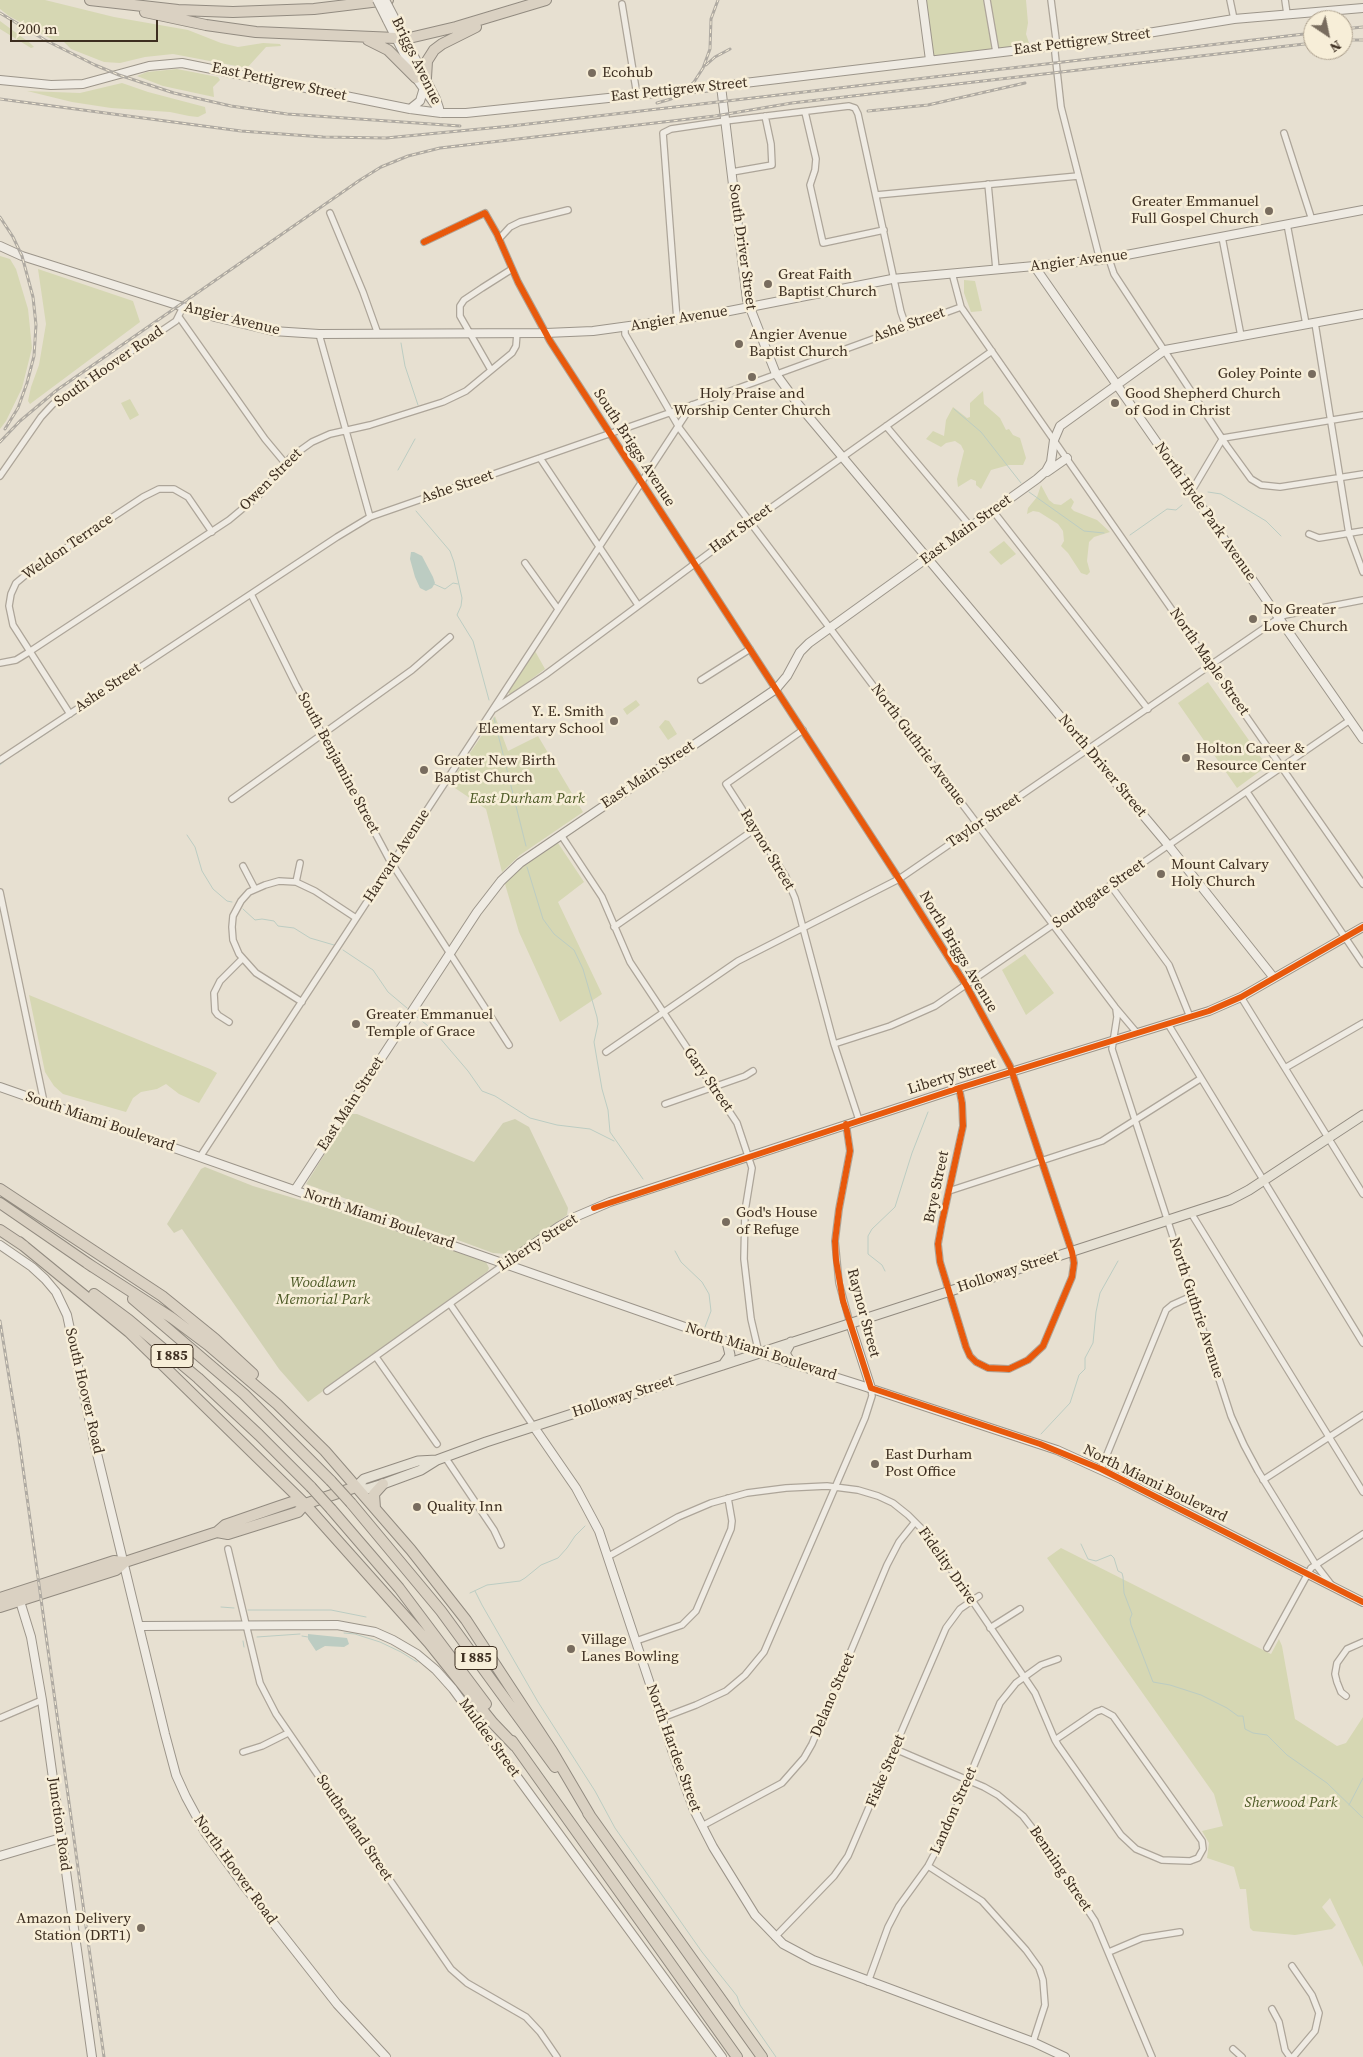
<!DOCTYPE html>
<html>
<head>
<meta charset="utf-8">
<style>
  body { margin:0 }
  #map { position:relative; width:1363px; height:2057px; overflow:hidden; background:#e7e0d1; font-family:"Source Serif 4",serif }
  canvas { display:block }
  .north { position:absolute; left:1303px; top:10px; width:50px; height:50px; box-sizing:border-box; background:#f7eed8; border:1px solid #ada18e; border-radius:50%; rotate:146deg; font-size:14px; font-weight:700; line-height:20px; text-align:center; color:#3d2e20 }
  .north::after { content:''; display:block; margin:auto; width:18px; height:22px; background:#786c5e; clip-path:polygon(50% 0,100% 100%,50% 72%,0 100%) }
  .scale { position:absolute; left:10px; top:20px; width:148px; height:22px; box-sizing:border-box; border:2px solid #3d2e20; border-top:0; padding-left:6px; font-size:15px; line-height:18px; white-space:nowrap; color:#3d2e20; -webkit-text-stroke:4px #f7eed8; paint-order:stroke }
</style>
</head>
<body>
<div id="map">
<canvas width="1363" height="2057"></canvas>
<div class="north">N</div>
<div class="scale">200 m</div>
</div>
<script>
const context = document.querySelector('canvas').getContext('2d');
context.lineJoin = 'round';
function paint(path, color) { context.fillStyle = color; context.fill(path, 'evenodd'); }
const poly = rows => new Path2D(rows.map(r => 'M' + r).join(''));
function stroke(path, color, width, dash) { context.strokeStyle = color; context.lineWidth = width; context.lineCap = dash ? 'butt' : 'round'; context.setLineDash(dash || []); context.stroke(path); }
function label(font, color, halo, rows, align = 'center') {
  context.font = font + ' "Source Serif 4",serif'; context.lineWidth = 5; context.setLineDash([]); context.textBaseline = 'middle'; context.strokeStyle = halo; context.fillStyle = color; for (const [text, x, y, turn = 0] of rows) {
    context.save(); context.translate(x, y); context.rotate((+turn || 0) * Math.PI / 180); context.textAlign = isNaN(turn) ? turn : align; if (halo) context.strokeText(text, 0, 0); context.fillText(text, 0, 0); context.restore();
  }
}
paint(poly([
  [0,0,45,0,114,17,188,30,221,43,238,47,263,43,280,44,281,46,266,47,247,68,173,54,145,57,120,63,104,62,71,49,63,41,55,41,9,16,0,9],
  [924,0,986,0,994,51,932,58],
  [989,0,1026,0,1028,23,1026,34,1029,43,998,49],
  [0,21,30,43,34,47,31,48,0,29],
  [177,69,218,77,220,80,213,87,214,97,163,86,137,76,147,72],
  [122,83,148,92,205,107,206,113,198,117,189,116,170,112,111,108,72,102,27,91,80,93],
  [0,256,10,259,16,269,28,309,32,348,22,388,6,421,0,429],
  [38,269,133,301,140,322,30,404,28,401,31,387,39,365,46,324],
  [964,280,975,281,982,311,971,312,964,293],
  [983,391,984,404,1000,418,1006,430,1009,429,1013,435,1020,438,1026,458,1023,465,1009,465,991,470,981,489,976,485,976,481,971,479,958,487,957,479,964,451,961,445,955,441,946,443,941,447,926,439,933,431,944,436,946,420,953,407,967,418,970,417,970,403],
  [130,399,139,415,130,420,121,403],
  [1041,485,1049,500,1054,504,1061,505,1071,498,1074,502,1071,508,1074,511,1097,520,1110,532,1094,537,1089,542,1087,561,1090,572,1087,575,1081,573,1068,553,1061,546,1064,541,1063,531,1058,524,1039,512,1033,511,1027,514,1028,508,1037,497],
  [1004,541,1016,554,1001,565,989,552],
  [535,651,545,669,510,695,508,691],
  [1208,682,1267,766,1237,788,1178,703],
  [636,700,640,705,627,715,623,709],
  [495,716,508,751,538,736,583,812,520,855,502,872,486,809,449,784],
  [665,720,669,721,677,734,668,740,659,727],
  [558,843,584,882,558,902,602,994,560,1022,519,932,505,884,520,869],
  [1025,954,1054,993,1026,1015,1002,970],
  [29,995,210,1069,217,1073,199,1103,179,1094,166,1084,157,1089,141,1092,133,1098,126,1112,63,1094,54,1086,45,1072],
  [1061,1548,1271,1654,1279,1639,1282,1646,1295,1719,1337,1746,1346,1743,1363,1717,1363,1967,1330,1898,1322,1907,1336,1925,1332,1929,1295,1935,1253,1931,1250,1928,1246,1889,1240,1889,1234,1867,1207,1858,1209,1843,1202,1831,1223,1826,1214,1794,1047,1558]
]), '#d6d7b3');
paint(poly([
  [352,1114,357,1114,474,1162,503,1123,515,1119,529,1127,568,1208,567,1215,520,1249,506,1254,493,1253,306,1184,346,1120],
  [205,1167,253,1186,341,1212,486,1262,489,1268,488,1271,308,1402,279,1369,182,1229,174,1233,167,1224,201,1169]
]), '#d1d1b3');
paint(poly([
  [411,552,414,552,422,556,433,577,435,583,432,588,426,591,420,588,415,577,410,559],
  [308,1634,347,1638,349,1644,344,1647,325,1646,316,1651,308,1639]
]), '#bcccc2');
stroke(poly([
  [401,343,405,366,418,405],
  [954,409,981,432,1021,483],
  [398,470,415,439],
  [1029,492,1084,531,1104,533],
  [1208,492,1221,494,1266,521,1281,536],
  [416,511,450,551,454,562,462,598,461,606,457,615,473,641,489,700],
  [1130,535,1167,509,1176,510,1182,505],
  [434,584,445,589,453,583,458,584],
  [494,718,526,846],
  [17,753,133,676],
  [0,765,6,760],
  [187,835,195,847,202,871,213,889,227,901,232,902],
  [527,867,543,919,554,934,574,950,583,969,597,1017,598,1024,594,1042,602,1089,608,1110,610,1132,643,1179],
  [243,909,255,920,262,919,274,921,278,926,294,928,310,938,334,945],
  [343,950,373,970,388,992,407,1008],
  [417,1017,433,1030,468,1071,482,1091,495,1096,530,1118,557,1125,590,1129,614,1141],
  [675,1251,681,1262,702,1282,709,1294,711,1311,705,1327],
  [885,1271,882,1265,868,1254,868,1236,872,1229,895,1207,912,1153,928,1112],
  [1041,1434,1070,1403,1079,1375,1085,1369,1085,1358,1093,1343,1096,1312,1100,1293,1118,1261],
  [1081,1544,1088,1559,1096,1561,1111,1555,1114,1558,1118,1571,1122,1573,1123,1577,1124,1593,1132,1614,1130,1619,1131,1625,1153,1682,1170,1685,1201,1695,1227,1708,1238,1716,1243,1716,1245,1729,1253,1733,1267,1735,1287,1755,1327,1783,1363,1818],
  [475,1591,482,1605,538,1702,595,1791,615,1828,702,1952,737,1996,740,2005,776,2057],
  [470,1593,487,1585,520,1581,525,1578,541,1565,558,1558,567,1548,575,1536,585,1526],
  [221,1607,234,1608],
  [248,1610,331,1610,366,1617],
  [344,1633,355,1634,380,1642,401,1652,417,1662],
  [302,1636,308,1637],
  [257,1637,300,1634],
  [243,1641,244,1647],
  [1349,1805,1363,1778]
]), '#bcccc2', 1);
const street = poly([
  [987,0,996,52],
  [1051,0,1056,39,1055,53,1061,107,1100,260],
  [1230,0,1234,19],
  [1285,0,1287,14],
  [622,4,637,95],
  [805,112,816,159,815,170,810,185,823,243,884,230],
  [1284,133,1312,220],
  [732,172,772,165,771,144,765,116],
  [988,184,996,269],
  [876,195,1078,176],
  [330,213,363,292,378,334],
  [1287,224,1306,324],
  [1222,237,1241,336],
  [499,239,510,227,520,222,568,210],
  [424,242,485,213,497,234,518,282,550,341,899,879,966,985,1010,1066,1072,1252,1074,1263,1072,1277,1043,1346,1028,1360,1009,1369,988,1368,976,1362,970,1356,966,1347,940,1262,938,1244,942,1222,963,1126,962,1103,959,1088],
  [1109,259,1114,274,1227,446,1251,479,1261,485,1280,487,1363,474],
  [952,273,961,307,1363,884],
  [179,317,265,439,285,463],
  [677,320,663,133,671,129,725,121,849,106,855,108,858,114,901,312,906,326],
  [1315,323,1349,534,1363,572],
  [625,327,625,334,680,429,1115,1007,1137,1033],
  [319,334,370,517],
  [491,370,460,316,460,306,464,300,482,288,512,269],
  [886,426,971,527],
  [540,458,638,605],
  [0,476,41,417,53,404,176,321,183,307],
  [1191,492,1223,438,1363,415],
  [993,511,1148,709],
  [1309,534,1319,538,1363,531],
  [525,563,558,609],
  [251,594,296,685,389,859,509,1045],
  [0,663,16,660,29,652,229,520,259,495,291,457,312,442,330,434,370,425,443,402,466,391,512,353,516,346,517,333],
  [701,680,750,649],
  [494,709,545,675,751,522,992,351],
  [70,714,13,625,9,606,11,594,16,583,28,573,143,497,159,489,174,489,188,497,212,532],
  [803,730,726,784,786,877,795,898,834,1044,859,1120],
  [0,760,337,537,370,517,692,405,961,307],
  [1247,792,1363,964],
  [232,799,412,670,450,637],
  [561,835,602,897,630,962,737,1123,752,1168,745,1211,744,1259,751,1319,759,1353],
  [243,866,255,889],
  [296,882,300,863],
  [1111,886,1169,965,1190,1017],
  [0,892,44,1102],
  [614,927,755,829],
  [1241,997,1363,1194],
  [302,1002,256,973,239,954,233,940,232,927,233,916,241,901,249,892,265,885,279,881,296,882,315,891,356,918],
  [1116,1009,1117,1017,1112,1049,1231,1416,1244,1445,1258,1471,1316,1565,1333,1587],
  [229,1022,218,1015,215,1011,214,993,220,981,242,959],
  [1168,1024,1363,1343],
  [834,1044,890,1026,935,1006,1350,720],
  [606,1052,738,961,899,879,1279,618,1285,615,1363,600],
  [1285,1068,1363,1023],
  [665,1104,745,1076,753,1071],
  [846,1124,850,1151,839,1209,835,1241,839,1283,850,1323],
  [200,1157,692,405],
  [949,1191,1102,1141,1200,1079],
  [1191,1213,1363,1492],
  [450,1304,534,1427],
  [376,1357,437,1444],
  [327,1391,505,1264],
  [445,1457,494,1530,501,1545],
  [1101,1469,1166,1310,1172,1305,1192,1296],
  [1263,1480,1363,1415],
  [228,1549,260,1683,276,1714,451,1969,467,1983,526,2017,540,2032,557,2057],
  [609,1556,678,1517,711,1503,747,1493,786,1488,827,1486,858,1490,878,1496,893,1503,908,1515,927,1534,1035,1693,1055,1740],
  [990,1628,1020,1609],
  [636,1641,682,1625,696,1611,731,1529,732,1521,728,1498],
  [1267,1648,1311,1568,1363,1534],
  [1346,1696,1341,1692,1337,1682,1335,1674,1337,1663,1347,1649,1363,1642],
  [1102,1710,1113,1716,1202,1841,1203,1849,1198,1858,1190,1861,1162,1860,1136,1849,1121,1835,1058,1745,1055,1740,1096,1712,1102,1710],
  [0,1718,42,1700],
  [662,1718,696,1705,726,1691,745,1675,764,1652,865,1418,872,1396,871,1388],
  [895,1749,984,1787,998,1795,1023,1816,1043,1842,1095,1921,1152,2057],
  [243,1752,262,1746,288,1733],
  [702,1826,782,1783,804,1758,812,1744,887,1565,899,1542,915,1522],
  [928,1866,982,1901,1026,1950,1039,1968,1043,1980,1045,2005,1033,2042],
  [775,1937,834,1876,848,1856,946,1628,960,1609,979,1596],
  [1109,1952,1142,1938,1180,1932],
  [1292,1966,1312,1995,1319,2013,1315,2031,1293,2057],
  [868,1982,888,1927,899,1906,928,1866,948,1828,1000,1703,1016,1683,1041,1665,1058,1659],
  [1272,2009,1279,2022,1285,2050,1290,2057],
  [1233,2049,1242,2057]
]);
const secondary = poly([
  [922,0,930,60],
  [395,19,436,99,439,108],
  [387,20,416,78,441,113],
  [0,80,51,85,83,84,149,66,182,63,410,109,441,113,466,113,703,88,1111,39,1234,19,1363,8],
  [721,86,747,300,776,374,798,404,1169,846,1274,978],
  [410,109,420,101,423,91],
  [0,246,22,256,215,317,273,331,319,334,546,333,593,331,709,315,892,279,1100,260,1363,210],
  [1036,266,1037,270,1363,739],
  [1047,472,1067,458],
  [0,1087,759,1353,860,1385,1057,1450,1121,1479,1363,1602],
  [295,1190,477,912,501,881,520,863,776,689,787,676,800,652,809,643,1037,479,1046,471,1051,462,1054,440,1060,426,1165,350,1363,314],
  [0,1245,32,1267,45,1279,56,1292,67,1315,93,1437,165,1734,176,1775,186,1797,205,1832,245,1887,337,2004,386,2057],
  [505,1264,558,1227,575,1217,610,1202,959,1088,1209,1011,1241,997,1363,927],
  [850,1323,871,1388],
  [534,1427,576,1488,599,1531,672,1750,694,1810,713,1847,755,1915,783,1944,813,1960,1033,2042,1065,2057],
  [19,1598,31,1637,42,1700,92,2057],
  [140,1626,337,1625,375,1632,393,1640,417,1654,436,1670,453,1689,722,2057],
  [0,1856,61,1838]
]);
const primary = poly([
  [791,1363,785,1353,791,1342],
  [723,1365,730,1355,727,1342],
  [437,1460,418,1461,364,1479,356,1487,367,1489,383,1484,421,1470,437,1460,486,1442,1230,1200,1249,1190,1363,1115]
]);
const highway = poly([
  [90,0,178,10,233,12,314,9,388,0],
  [145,12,206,25,256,32,396,38],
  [405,39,456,27,546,0],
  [368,40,388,50,416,78],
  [426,78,427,61,434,50,442,44,476,27],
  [0,1189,162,1296,215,1339,253,1374],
  [0,1203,93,1267],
  [0,1230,24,1246],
  [19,1242,129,1332,305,1504,429,1643,493,1723,515,1746],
  [87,1263,172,1318,208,1345,277,1404,325,1451,411,1550,466,1620,552,1751,592,1819],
  [94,1294,129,1320,198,1378,259,1435,311,1487],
  [133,1299,244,1394,331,1481],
  [351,1503,441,1611,555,1767],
  [375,1508,374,1494,383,1484],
  [331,1509,399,1588,486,1704],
  [217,1532,228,1534,298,1512,305,1504],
  [0,1598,114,1561,125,1562],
  [0,1607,116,1570,125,1562,217,1532,225,1525,280,1506,295,1501,305,1504,356,1487],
  [512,1741,737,2057],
  [588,1813,762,2057]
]);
stroke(street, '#ada599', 8);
stroke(secondary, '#9c958a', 10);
stroke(primary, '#928b80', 11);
stroke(highway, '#928b80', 12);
stroke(street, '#efebe3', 5.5);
stroke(secondary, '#efebe3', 8);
stroke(primary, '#e6e1d4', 9);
stroke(highway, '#dad1c2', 10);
const rail = poly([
  [0,13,45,40,95,65,119,75,174,93,231,106,287,114,460,126],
  [1343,29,1363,27],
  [1343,40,1363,40],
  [706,65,715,57,730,49],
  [0,99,241,131,323,137,386,138,511,126,1313,33],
  [657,103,671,99,685,90,694,82,703,68,710,49,711,19,718,0],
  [868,111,928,105,1025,83],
  [0,217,13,237,22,256,33,297,36,325,34,356,27,383,18,408,5,429],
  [0,442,20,421,57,390,360,180,381,167,408,156,440,148,715,116,792,103,1313,43],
  [0,1321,19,1439,104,2057]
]);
stroke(rail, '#afaaa2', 3);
stroke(rail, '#f7eed8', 1, [4]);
const secondaryBridge = poly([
  [377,0,387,20],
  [385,0,395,19]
]);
const highwayBridge = poly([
  [331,1481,351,1503],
  [311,1487,331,1509]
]);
stroke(secondaryBridge, '#9c958a', 10, []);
stroke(highwayBridge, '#928b80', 12, []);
stroke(secondaryBridge, '#efebe3', 8);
stroke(highwayBridge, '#dad1c2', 10);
stroke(poly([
  [424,242,485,213,497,234,518,282,550,341,899,879,966,985,1010,1066,1072,1252,1074,1263,1072,1277,1043,1346,1028,1360,1009,1369,988,1368,976,1362,970,1356,966,1347,940,1262,938,1244,942,1222,963,1126,962,1103,959,1088],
  [846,1124,850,1151,839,1209,835,1241,836,1260,843,1301,871,1388,1040,1444,1101,1469,1363,1602],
  [594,1208,959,1088,1209,1011,1241,997,1363,927]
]), '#e8590c', 6);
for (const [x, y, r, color] of [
  [592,73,5,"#786c5e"],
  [1269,211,5,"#786c5e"],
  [768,284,5,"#786c5e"],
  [739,344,5,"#786c5e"],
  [1312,374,5,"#786c5e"],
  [752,377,5,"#786c5e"],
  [1115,403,5,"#786c5e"],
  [1253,619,5,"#786c5e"],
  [614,721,5,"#786c5e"],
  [1186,758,5,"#786c5e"],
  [424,770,5,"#786c5e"],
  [1161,874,5,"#786c5e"],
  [356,1024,5,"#786c5e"],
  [726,1222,5,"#786c5e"],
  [875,1464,5,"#786c5e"],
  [417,1507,5,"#786c5e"],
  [571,1649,5,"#786c5e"],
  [141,1928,5,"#786c5e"]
]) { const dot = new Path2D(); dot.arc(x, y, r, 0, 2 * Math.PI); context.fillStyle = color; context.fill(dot); stroke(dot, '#f7eed8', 2); }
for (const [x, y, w] of [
  [172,1356,42],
  [476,1658,42]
]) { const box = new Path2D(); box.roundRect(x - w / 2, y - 11.5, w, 23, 4); context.fillStyle = '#f7eed8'; context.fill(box); stroke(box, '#3d2e20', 1); }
label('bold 14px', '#3d2e20', null, [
  ["I 885",172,1356],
  ["I 885",476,1658]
]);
label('15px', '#3d2e20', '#f7eed8', [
  ["East Pettigrew Street",1082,42,-7],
  ["Briggs Avenue",416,61,64],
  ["East Pettigrew Street",279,82,12],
  ["East Pettigrew Street",679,90,-6],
  ["South Driver Street",742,247,82],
  ["Angier Avenue",1079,261,-7],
  ["Angier Avenue",232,319,14],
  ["Angier Avenue",679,319,-9],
  ["Ashe Street",909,325,-20],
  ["South Hoover Road",109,367,-35],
  ["South Briggs Avenue",634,448,57],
  ["Owen Street",271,480,-45],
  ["Ashe Street",457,487,-19],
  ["North Hyde Park Avenue",1205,512,55],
  ["Hart Street",741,529,-36],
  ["East Main Street",966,530,-36],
  ["Weldon Terrace",68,547,-34],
  ["North Maple Street",1209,662,55],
  ["Ashe Street",108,688,-34],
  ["North Guthrie Avenue",918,745,53],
  ["South Benjamine Street",338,763,62],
  ["North Driver Street",1102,766,50],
  ["East Main Street",648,775,-34],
  ["Taylor Street",984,821,-34],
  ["Raynor Street",767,850,59],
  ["Harvard Avenue",397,856,-57],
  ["Southgate Street",1099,894,-35],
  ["North Briggs Avenue",958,952,59],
  ["Liberty Street",952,1077,-17],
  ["Gary Street",708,1080,55],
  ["East Main Street",351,1104,-57],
  ["South Miami Boulevard",100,1122,19],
  ["Brye Street",937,1187,-78],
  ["North Miami Boulevard",379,1219,19],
  ["Liberty Street",538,1243,-33],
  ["Holloway Street",1008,1272,-18],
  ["North Guthrie Avenue",1196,1308,72],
  ["Raynor Street",863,1313,75],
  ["North Miami Boulevard",761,1352,18],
  ["South Hoover Road",84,1391,77],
  ["Holloway Street",623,1397,-18],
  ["North Miami Boulevard",1155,1484,26],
  ["Fidelity Drive",947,1566,55],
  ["Delano Street",833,1695,-67],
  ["Muldee Street",489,1738,54],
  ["North Hardee Street",673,1748,70],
  ["Fiske Street",886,1771,-67],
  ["Landon Street",954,1811,-66],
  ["Junction Road",59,1824,82],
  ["Southerland Street",354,1828,56],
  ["Benning Street",1060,1869,56],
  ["North Hoover Road",235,1870,54]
]);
label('15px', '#3d2e20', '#f7eed8', [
  ["Ecohub",602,73],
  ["Greater Emmanuel",1259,202,"right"],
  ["Full Gospel Church",1259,219,"right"],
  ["Great Faith",778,275],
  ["Baptist Church",778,292],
  ["Angier Avenue",749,335],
  ["Baptist Church",749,352],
  ["Goley Pointe",1302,374,"right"],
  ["Holy Praise and",752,394,"center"],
  ["Worship Center Church",752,411,"center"],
  ["Good Shepherd Church",1125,394],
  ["of God in Christ",1125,411],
  ["No Greater",1263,610],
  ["Love Church",1263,627],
  ["Y. E. Smith",604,712,"right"],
  ["Elementary School",604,729,"right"],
  ["Holton Career &",1196,749],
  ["Resource Center",1196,766],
  ["Greater New Birth",434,761],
  ["Baptist Church",434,778],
  ["Mount Calvary",1171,865],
  ["Holy Church",1171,882],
  ["Greater Emmanuel",366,1015],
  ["Temple of Grace",366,1032],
  ["God's House",736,1213],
  ["of Refuge",736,1230],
  ["East Durham",885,1455],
  ["Post Office",885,1472],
  ["Quality Inn",427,1507],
  ["Village",581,1640],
  ["Lanes Bowling",581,1657],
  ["Amazon Delivery",131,1919,"right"],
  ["Station (DRT1)",131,1936,"right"]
], 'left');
label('italic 15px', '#4d5a26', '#f7eed8', [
  ["East Durham Park",527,799],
  ["Woodlawn",323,1283],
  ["Memorial Park",323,1300],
  ["Sherwood Park",1291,1803]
]);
</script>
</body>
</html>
